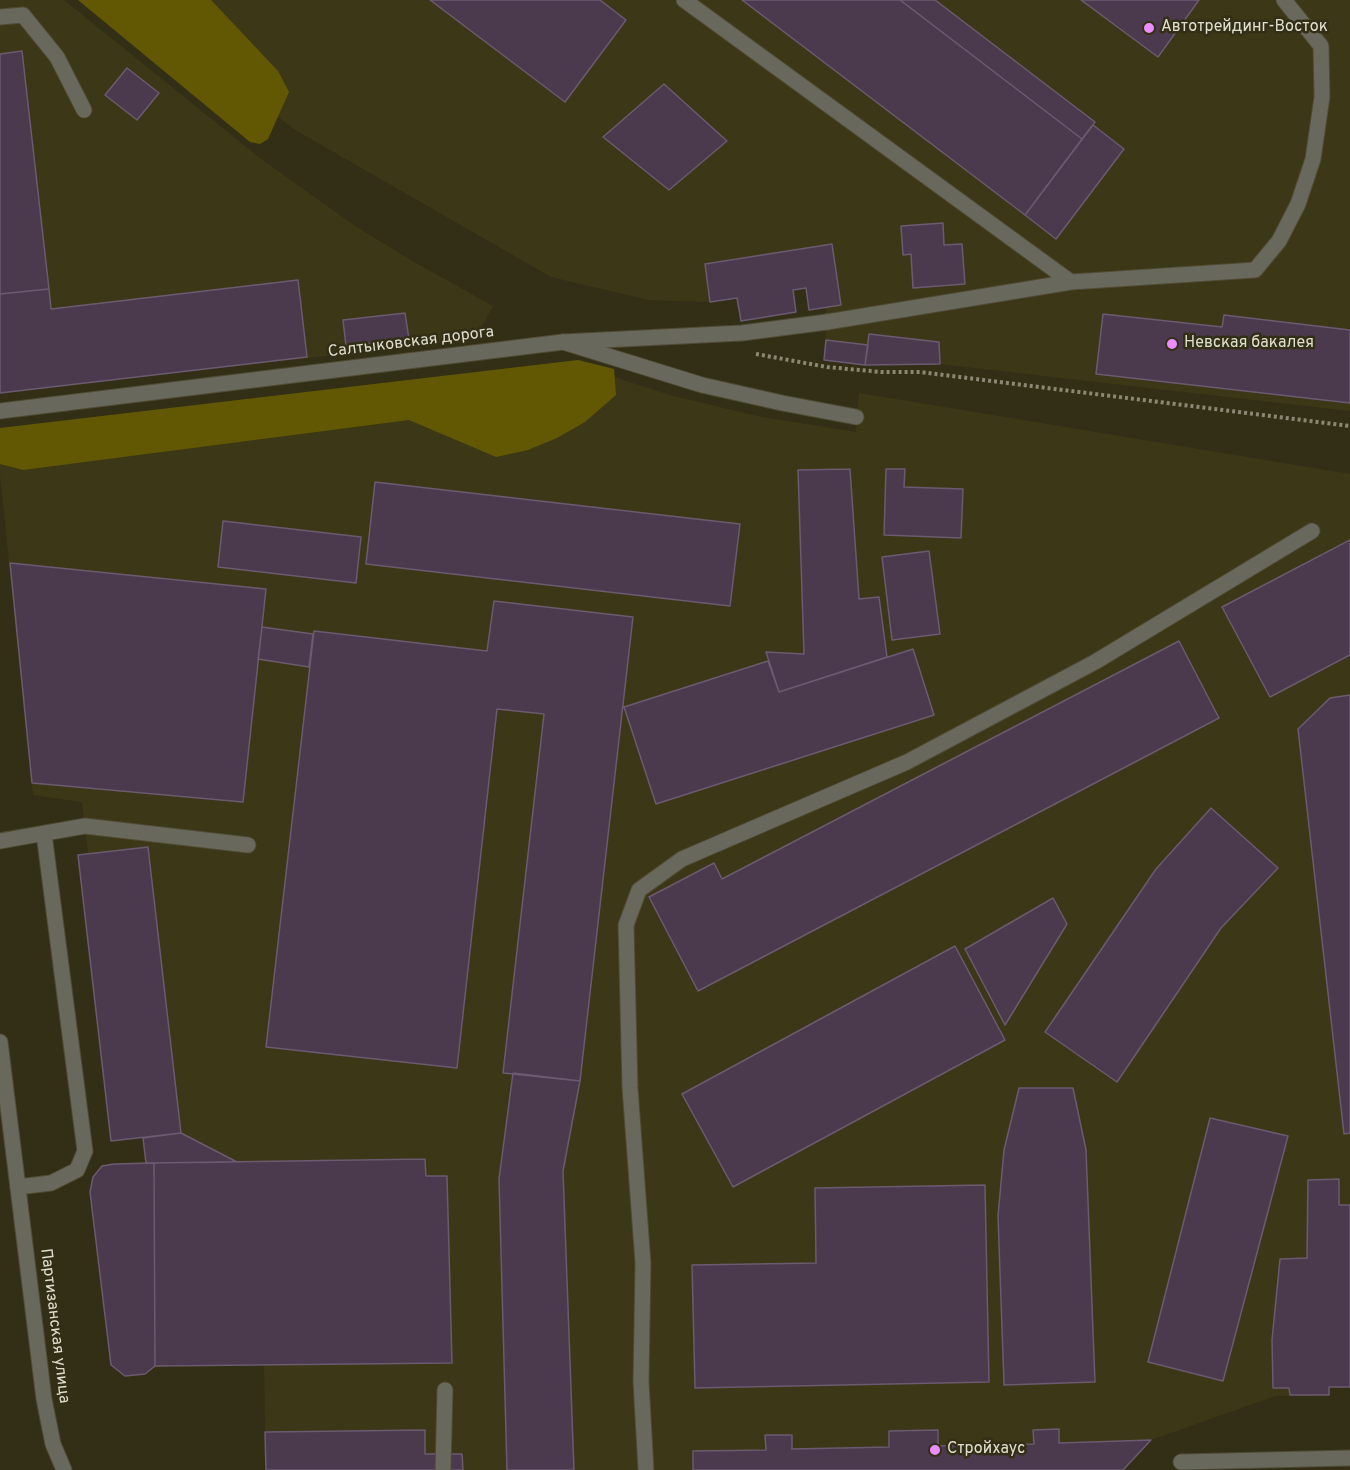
<!DOCTYPE html>
<html>
<head>
<meta charset="utf-8">
<style>
  body { margin:0 }
  canvas { display:block; background:#332f16 }
</style>
</head>
<body>
<canvas width="1350" height="1470"></canvas>
<script>
const context = document.querySelector('canvas').getContext('2d');
context.lineJoin = 'round';
function paint(path, color) { context.fillStyle = color; context.fill(path, 'evenodd'); }
const poly = rows => new Path2D(rows.map(r => 'M' + r).join(''));
function stroke(path, color, width, dash) { context.strokeStyle = color; context.lineWidth = width; context.lineCap = dash ? 'butt' : 'round'; context.setLineDash(dash || []); context.stroke(path); }
function label(font, color, halo, rows, align = 'center') {
  context.font = font + ' Overpass,sans-serif'; context.lineWidth = 5; context.setLineDash([]); context.textBaseline = 'middle'; context.strokeStyle = halo; context.fillStyle = color; for (const [text, x, y, turn = 0] of rows) {
    context.save(); context.translate(x, y); context.rotate((+turn || 0) * Math.PI / 180); context.textAlign = isNaN(turn) ? turn : align; if (halo) context.strokeText(text, 0, 0); context.fillText(text, 0, 0); context.restore();
  }
}
paint(poly([
  [0,0,64,0,261,159,358,228,414,262,493,306,475,339,0,393],
  [134,0,1350,0,1350,411,940,364,865,365,824,360,827,322,826,307,841,305,832,244,705,264,710,302,649,300,551,277,292,128],
  [589,369,673,396,762,417,856,432,859,393,1350,474,1350,1387,1329,1387,1329,1395,1275,1396,1151,1440,693,1451,693,1470,266,1470,264,1365,155,1366,124,1376,111,1365,90,1192,93,1177,102,1166,114,1164,146,1163,143,1138,111,1141,78,855,88,853,82,802,33,795,0,475,0,438]
]), '#3c3716');
paint(poly([
  [78,0,211,0,278,71,289,92,268,139,260,144,250,142],
  [578,360,614,369,616,395,585,422,557,438,528,450,496,457,409,420,23,470,0,464,0,428]
]), '#625803');
const building = poly([
  [430,0,600,0,626,20,565,102,430,0],
  [742,0,900,0,1082,139,1025,215,742,0],
  [900,0,935,0,1095,122,1082,139,900,0],
  [1081,0,1199,0,1158,57,1081,0],
  [22,51,49,289,0,294,0,54,22,51],
  [127,68,159,93,137,120,105,95,127,68],
  [664,84,727,141,669,190,603,137,664,84],
  [1093,125,1124,149,1056,239,1025,215,1093,125],
  [943,223,944,245,962,244,965,284,913,288,911,254,903,255,901,226,943,223],
  [832,244,841,305,809,310,806,288,793,290,796,312,741,321,737,298,710,302,705,264,832,244],
  [298,280,307,357,0,393,0,294,49,289,51,309,298,280],
  [405,313,409,339,346,346,343,320,405,313],
  [1103,314,1222,327,1224,315,1350,330,1350,403,1096,374,1103,314],
  [869,334,939,342,940,364,865,365,869,334],
  [826,340,868,345,865,365,824,360,826,340],
  [850,469,859,599,879,597,887,657,779,692,766,652,804,654,798,470,850,469],
  [886,469,905,469,904,487,963,489,961,538,884,535,886,469],
  [375,482,740,524,730,606,366,564,375,482],
  [223,521,361,537,356,583,218,567,223,521],
  [1350,540,1350,655,1270,697,1222,607,1350,540],
  [929,551,940,634,892,640,882,557,929,551],
  [10,563,266,589,243,802,32,783,10,563],
  [494,601,633,617,580,1081,503,1073,544,714,497,709,457,1068,266,1047,314,631,487,651,494,601],
  [262,627,313,634,309,667,258,659,262,627],
  [1179,641,1219,718,698,991,649,897,714,863,722,879,1179,641],
  [913,649,934,715,656,804,624,707,768,661,779,692,913,649],
  [1350,695,1350,1133,1344,1134,1298,729,1330,698,1350,695],
  [1211,808,1278,868,1221,928,1117,1082,1045,1032,1156,869,1211,808],
  [148,847,181,1133,111,1141,78,855,148,847],
  [1053,898,1067,924,1005,1025,965,949,1053,898],
  [955,946,1005,1040,733,1187,682,1094,955,946],
  [513,1073,580,1081,563,1171,574,1470,507,1470,499,1179,513,1073],
  [1019,1088,1073,1088,1086,1150,1095,1382,1004,1385,998,1216,1004,1150,1019,1088],
  [1210,1118,1288,1136,1223,1381,1148,1362,1210,1118],
  [181,1133,237,1162,146,1163,143,1138,181,1133],
  [425,1159,426,1176,447,1176,452,1363,155,1366,154,1163,425,1159],
  [154,1163,155,1366,145,1374,125,1376,111,1365,90,1192,93,1177,102,1166,114,1164,154,1163],
  [1339,1179,1339,1205,1350,1205,1350,1387,1329,1387,1329,1395,1290,1395,1289,1388,1273,1388,1272,1340,1280,1259,1307,1258,1308,1180,1339,1179],
  [985,1185,989,1382,695,1388,692,1265,816,1263,815,1188,985,1185],
  [1059,1429,1059,1443,1151,1440,1123,1470,693,1470,693,1451,766,1450,765,1435,792,1435,792,1449,889,1447,889,1431,938,1430,938,1446,1034,1444,1033,1430,1059,1429],
  [425,1430,425,1454,462,1454,463,1470,266,1470,265,1432,425,1430]
]);
paint(building, '#4b3a4e');
stroke(building, '#6c5a70', 1.5);
const service = poly([
  [684,0,1071,282],
  [0,17,23,15,57,57,84,110],
  [827,322,1071,282,1255,270,1279,241,1298,204,1313,159,1322,97,1321,46,1284,0],
  [563,342,702,385,782,403,856,417],
  [0,841,85,826,248,845],
  [18,1187,51,1183,77,1170,85,1151,44,834],
  [1181,1462,1350,1458],
  [443,1470,445,1390],
  [646,1470,641,1382,643,1263,630,1088,626,925,639,890,682,859,907,762,1095,662,1312,531]
]);
const minor = poly([
  [0,411,563,342,742,333,827,322]
]);
const tertiary = poly([
  [0,1042,44,1399,53,1444,64,1470]
]);
stroke(service, '#4f4b34', 17);
stroke(minor, '#4f4b34', 17);
stroke(tertiary, '#4f4b34', 17);
stroke(poly([
  [756,354,827,367,881,372,920,372,1350,426]
]), '#8a8773', 4, [3, 3]);
stroke(service, '#69685c', 15);
stroke(minor, '#69685c', 15);
stroke(tertiary, '#69685c', 15);
for (const [x, y, r, color] of [
  [1149,28,6,"#eb8dfc"],
  [1172,344,6,"#eb8dfc"],
  [935,1450,6,"#eb8dfc"]
]) { const dot = new Path2D(); dot.arc(x, y, r, 0, 2 * Math.PI); context.fillStyle = color; context.fill(dot); stroke(dot, '#332f16', 2); }
label('16px', '#e0dfcf', '#332f16', [
  ["Автотрейдинг-Восток",1161,28],
  ["Невская бакалея",1184,344],
  ["Стройхаус",947,1450]
], 'left');
label('16px', '#e0dfcf', '#332f16', [
  ["Салтыковская дорога",411,343,-7],
  ["Партизанская улица",54,1326,83]
]);
</script>
</body>
</html>
